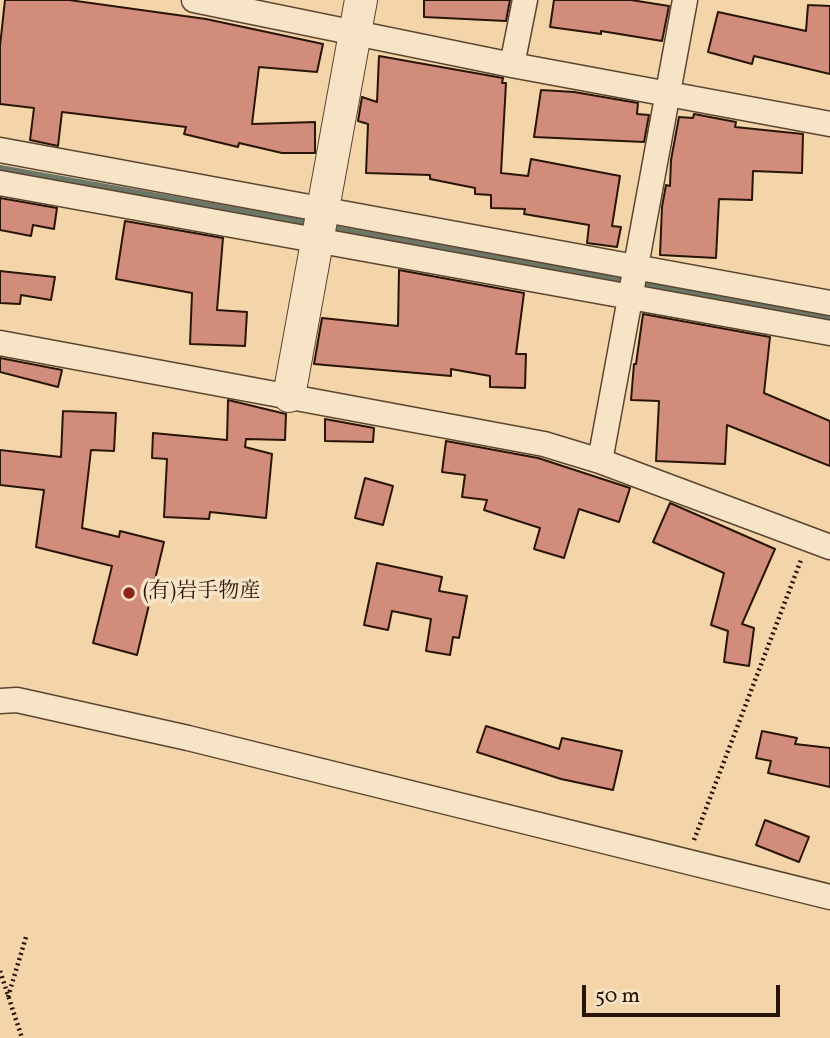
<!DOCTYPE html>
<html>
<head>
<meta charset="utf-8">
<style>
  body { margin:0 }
  #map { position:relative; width:830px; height:1038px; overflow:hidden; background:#f3d5a9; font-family:Vollkorn,serif }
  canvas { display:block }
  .scale { position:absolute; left:582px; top:985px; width:198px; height:32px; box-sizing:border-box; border:4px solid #281507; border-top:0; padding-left:9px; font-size:21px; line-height:24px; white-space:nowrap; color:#281507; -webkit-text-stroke:5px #f7e4c7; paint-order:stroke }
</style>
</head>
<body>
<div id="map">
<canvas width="830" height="1038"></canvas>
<div class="scale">50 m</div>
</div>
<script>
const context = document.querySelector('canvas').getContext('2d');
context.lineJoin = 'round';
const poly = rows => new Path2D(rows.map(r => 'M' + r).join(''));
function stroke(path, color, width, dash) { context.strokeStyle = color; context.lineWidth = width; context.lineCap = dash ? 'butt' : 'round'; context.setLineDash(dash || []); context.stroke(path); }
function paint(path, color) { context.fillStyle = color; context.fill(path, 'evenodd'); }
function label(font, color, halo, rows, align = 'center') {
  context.font = font + ' Vollkorn,"Noto Serif JP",serif'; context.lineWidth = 7; context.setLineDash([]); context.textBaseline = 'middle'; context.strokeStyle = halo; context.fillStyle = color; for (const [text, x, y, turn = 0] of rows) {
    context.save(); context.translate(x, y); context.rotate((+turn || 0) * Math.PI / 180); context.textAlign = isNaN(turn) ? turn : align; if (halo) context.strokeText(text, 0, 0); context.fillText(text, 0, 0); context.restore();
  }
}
stroke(poly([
  [0,169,314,225],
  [327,228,830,319]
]), '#6d7768', 8);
const building = poly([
  [5,0,69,0,206,19,323,44,317,72,259,67,252,124,315,122,315,153,282,153,239,143,238,147,184,134,186,127,62,112,58,146,30,140,34,108,0,104,0,46,5,0],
  [424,0,510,0,506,21,424,17,424,0],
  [554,0,631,0,669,6,662,41,601,31,601,34,550,27,554,0],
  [808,5,830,6,830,74,754,56,752,64,708,52,718,12,806,31,808,5],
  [379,56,503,78,502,83,506,83,501,173,528,176,531,159,620,176,612,226,621,227,617,247,587,243,589,225,524,214,525,209,491,208,491,195,475,194,475,188,430,179,430,175,366,173,368,124,358,121,362,97,377,102,379,56],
  [541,90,574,92,638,103,637,114,649,115,644,142,534,137,541,90],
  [694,114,736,122,735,127,803,134,802,173,753,171,752,200,719,199,716,258,660,255,662,207,666,185,670,186,671,160,679,117,693,118,694,114],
  [0,198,57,208,54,229,33,225,31,236,0,230,0,198],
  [125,221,223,238,217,310,247,312,245,346,190,344,192,293,116,279,125,221],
  [399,270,524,293,516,354,526,354,525,388,490,387,490,376,451,369,451,376,314,364,322,318,398,326,399,270],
  [0,271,55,277,51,300,21,295,20,304,0,303,0,271],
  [643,314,770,337,764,393,830,421,830,466,727,425,725,464,656,461,659,401,631,400,634,364,636,364,643,314],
  [0,358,62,370,58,387,0,372,0,358],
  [228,400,286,414,285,440,246,439,245,447,272,454,266,518,210,512,209,519,164,517,167,459,152,458,153,433,227,440,228,400],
  [63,411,116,413,114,451,91,450,82,528,119,537,120,531,164,542,137,655,93,643,112,566,36,547,44,490,0,485,0,450,61,457,63,411],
  [325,419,374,428,373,442,325,441,325,419],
  [446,441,538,458,630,488,619,522,579,509,564,558,534,549,540,528,484,510,487,500,462,497,465,475,442,472,446,441],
  [365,478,393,486,383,525,355,518,365,478],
  [670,503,775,549,742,624,754,628,749,666,724,662,728,631,711,625,724,573,653,542,670,503],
  [377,563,442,577,439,591,467,596,459,638,453,637,450,655,426,651,431,619,392,611,388,630,364,625,377,563],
  [486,726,559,749,562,738,622,751,613,790,561,779,477,752,486,726],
  [762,731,797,738,795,744,830,748,830,787,768,773,771,761,756,758,762,731],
  [765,820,809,837,799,862,756,845,765,820]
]);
paint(building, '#d28c7b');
stroke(building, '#281507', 2);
const minor = poly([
  [194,0,512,65,830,124],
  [512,65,525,0],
  [0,150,830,303],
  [0,183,830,333],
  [0,343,544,444,600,461,830,547],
  [600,461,685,0],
  [0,701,17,700,188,738,830,897]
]);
const tertiary = poly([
  [289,396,361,0]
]);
stroke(minor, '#5b4530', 27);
stroke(tertiary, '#5b4530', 34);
stroke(poly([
  [694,840,801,560],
  [0,971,22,1038],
  [8,997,26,937]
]), '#281507', 4.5, [2, 3.5]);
stroke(minor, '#f7e4c7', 24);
stroke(tertiary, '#f7e4c7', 32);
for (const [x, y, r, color] of [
  [129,593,7,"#8f2418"]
]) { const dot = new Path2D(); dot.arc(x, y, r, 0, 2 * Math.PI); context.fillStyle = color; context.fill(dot); stroke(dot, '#f7e4c7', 2.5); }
label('21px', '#281507', '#f7e4c7', [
  ["(有)岩手物産",143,593]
], 'left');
</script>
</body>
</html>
